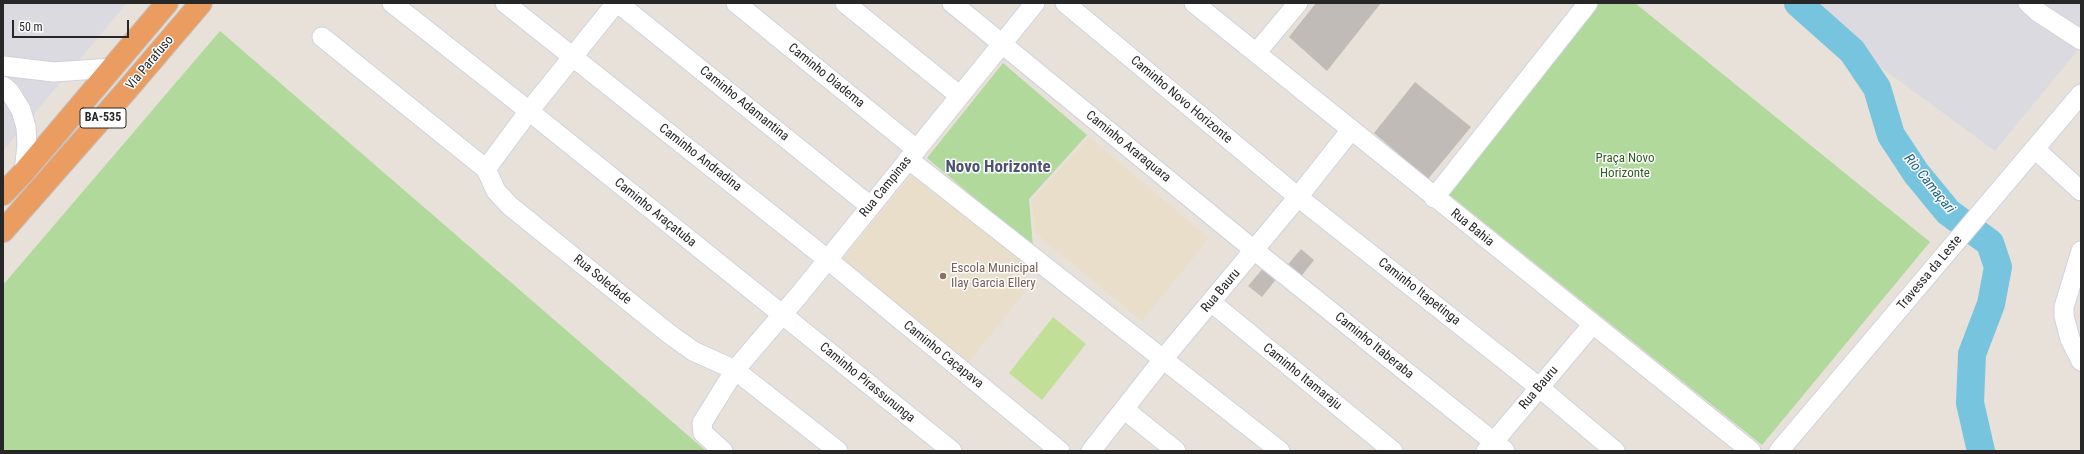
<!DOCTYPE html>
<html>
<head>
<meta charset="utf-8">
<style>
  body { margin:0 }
  #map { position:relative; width:2084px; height:454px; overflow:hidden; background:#e8e1d9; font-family:"Roboto Condensed",sans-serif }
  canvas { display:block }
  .frame { position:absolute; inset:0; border:4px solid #272727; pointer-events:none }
  .scale { position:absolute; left:12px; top:20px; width:117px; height:18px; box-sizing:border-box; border:2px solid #272727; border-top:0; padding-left:5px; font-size:12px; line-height:14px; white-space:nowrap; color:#272727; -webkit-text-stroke:3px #fff; paint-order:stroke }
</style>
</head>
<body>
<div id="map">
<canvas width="2084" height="454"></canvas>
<div class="frame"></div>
<div class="scale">50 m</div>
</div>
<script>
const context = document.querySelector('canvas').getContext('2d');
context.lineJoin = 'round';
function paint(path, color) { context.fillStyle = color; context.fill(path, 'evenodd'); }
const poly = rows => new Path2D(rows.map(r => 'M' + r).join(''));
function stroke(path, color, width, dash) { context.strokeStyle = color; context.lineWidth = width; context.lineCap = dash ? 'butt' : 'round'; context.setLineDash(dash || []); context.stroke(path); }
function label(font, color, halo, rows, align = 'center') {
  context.font = font + ' "Roboto Condensed",sans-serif'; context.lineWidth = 3; context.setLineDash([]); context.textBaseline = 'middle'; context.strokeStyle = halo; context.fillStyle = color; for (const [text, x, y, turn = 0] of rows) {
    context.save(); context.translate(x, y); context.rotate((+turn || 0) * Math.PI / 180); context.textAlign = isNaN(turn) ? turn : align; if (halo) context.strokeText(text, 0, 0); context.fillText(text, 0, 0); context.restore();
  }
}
paint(poly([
  [3,3,127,3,3,151],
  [1793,3,2081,3,2081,46,1995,151]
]), '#dcdae1');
paint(poly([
  [1089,137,1209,238,1142,321,1035,233,1032,201],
  [916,170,1025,261,1026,291,968,363,841,261]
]), '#e8deca');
paint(poly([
  [1577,3,1635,3,1930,242,1762,445,1437,185],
  [220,31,706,451,3,451,3,285],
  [1003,63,1087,135,1029,199,1033,247,927,158]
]), '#b1d99b');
paint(poly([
  [1053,317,1086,344,1042,400,1009,373]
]), '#c2df98');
stroke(poly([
  [1798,3,1852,51,1877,88,1891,135,1916,173,1948,212,1990,243,1998,267,1991,304,1972,354,1970,403,1981,451]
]), '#77c4df', 28);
paint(poly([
  [1316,3,1381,3,1327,71,1289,37],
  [1415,82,1471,127,1428,179,1374,133],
  [1301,249,1314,260,1299,279,1285,268],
  [1264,267,1277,278,1262,297,1248,286]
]), '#c0bbb6');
const minor = poly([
  [392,3,529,111,952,451],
  [505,3,827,259,1060,451],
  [618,3,870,206],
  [736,3,916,149],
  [845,3,960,96],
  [952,3,1254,250,1505,451],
  [1065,3,1298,197,1540,388,1615,451],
  [1194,3,1751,451],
  [2028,3,2038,12,2081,40],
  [322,37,486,169,496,191,510,206,668,333,693,351,735,370,838,451],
  [1256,53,1298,3],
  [3,66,54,72,112,68],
  [3,86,10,92,21,110,26,127,27,145,24,172],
  [2035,149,2081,191],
  [908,159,1280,451],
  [486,169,529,111,616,3],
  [1434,198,1588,3],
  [2081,251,2064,307,2064,316,2070,339,2081,361],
  [1211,302,1393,451],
  [1124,409,1176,451],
  [723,451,703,433,702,423,735,370,799,295,1035,3],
  [1091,451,1164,358,1298,197,1351,130],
  [1486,451,1592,325],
  [1779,451,2081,94]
]);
const highway = poly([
  [3,194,24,172,167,3],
  [3,231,125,92,201,3]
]);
stroke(minor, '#cfd2de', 21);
stroke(highway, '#c3c3c3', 24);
stroke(minor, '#fff', 19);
stroke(highway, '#eb9c61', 22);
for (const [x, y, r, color] of [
  [943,276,4,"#8d6e63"]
]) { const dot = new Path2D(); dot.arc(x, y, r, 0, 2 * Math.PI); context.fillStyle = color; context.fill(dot); stroke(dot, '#fff', 1.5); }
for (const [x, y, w] of [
  [103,118,46]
]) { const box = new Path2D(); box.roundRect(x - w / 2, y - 10, w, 20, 3); context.fillStyle = '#fff'; context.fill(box); stroke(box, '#272727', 1); }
label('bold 12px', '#272727', null, [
  ["BA-535",103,118]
]);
label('13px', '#272727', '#fff', [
  ["Via Parafuso",150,63,-50],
  ["Caminho Diadema",826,76,39],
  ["Caminho Novo Horizonte",1181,100,40],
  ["Caminho Adamantina",744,104,39],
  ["Caminho Araraquara",1128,147,39],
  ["Caminho Andradina",700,158,38],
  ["Rua Campinas",886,187,-51],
  ["Caminho Araçatuba",655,213,39],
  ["Rua Bahia",1472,228,39],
  ["Travessa da Leste",1930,273,-50],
  ["Rua Soledade",602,280,39],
  ["Rua Bauru",1221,291,-50],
  ["Caminho Itapetinga",1419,292,38],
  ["Caminho Itaberaba",1374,346,39],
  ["Caminho Caçapava",943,355,39],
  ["Caminho Itamaraju",1302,377,39],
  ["Caminho Pirassununga",867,383,39],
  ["Rua Bauru",1539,388,-50]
]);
label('13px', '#2d5a20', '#fff', [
  ["Praça Novo",1625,159],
  ["Horizonte",1625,174]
]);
label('13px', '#785e54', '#fff', [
  ["Escola Municipal",951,269],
  ["Ilay Garcia Ellery",951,284]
], 'left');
label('italic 14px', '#1b6286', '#fff', [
  ["Rio Camaçari",1929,184,51]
]);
label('bold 17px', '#4d5471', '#fff', [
  ["Novo Horizonte",998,168]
]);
</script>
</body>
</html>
